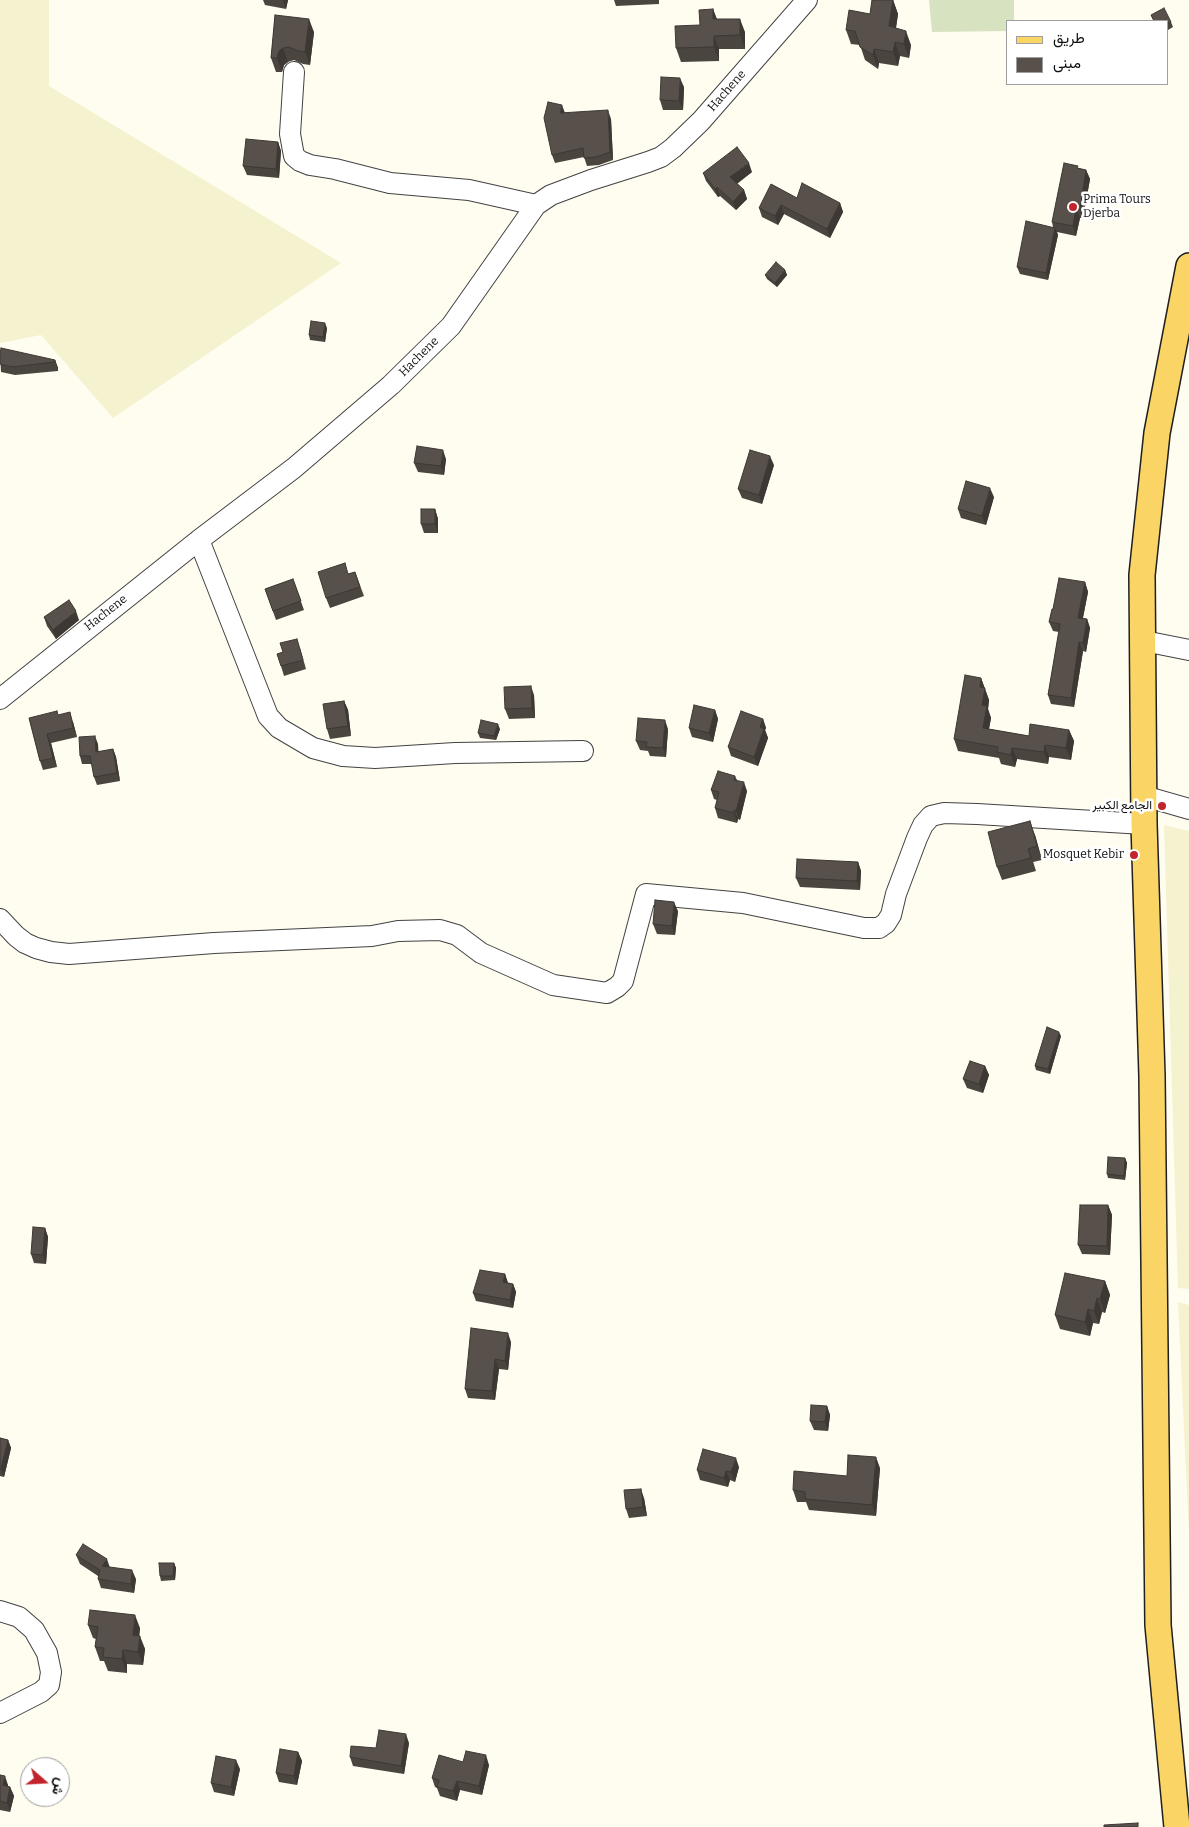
<!DOCTYPE html>
<html>
<head>
<meta charset="utf-8">
<style>
  body { margin:0 }
  #map { position:relative; width:1189px; height:1827px; overflow:hidden; background:#fffcf0; font-family:Bitter,Vazirmatn,serif }
  canvas { display:block }
  .legend { position:absolute; left:1006px; top:20px; width:162px; height:65px; box-sizing:border-box; background:#fff; border:1px solid #9f9f9f; margin:0; padding:6px 9px; list-style:none; font-size:15px; color:#0f0f0f }
  .legend li { display:flex; align-items:center; gap:10px; height:25px }
  .legend b { width:25px; border:1px solid #9f9f9f }
  .north { position:absolute; left:20px; top:1757px; width:50px; height:50px; box-sizing:border-box; background:#fff; border:1px solid #9f9f9f; border-radius:50%; rotate:109deg; font-size:14px; font-weight:700; line-height:20px; text-align:center; color:#0f0f0f }
  .north::after { content:''; display:block; margin:auto; width:18px; height:22px; background:#c1242d; clip-path:polygon(50% 0,100% 100%,50% 72%,0 100%) }
</style>
</head>
<body>
<div id="map">
<canvas width="1189" height="1827"></canvas>
<ul class="legend">
<li><b style="height:6px;background:#fad566"></b>طريق</li>
<li><b style="height:14px;background:#57504b"></b>مبنى</li>
</ul>
<div class="north">ش</div>
</div>
<script>
const context = document.querySelector('canvas').getContext('2d');
context.lineJoin = 'round';
function paint(path, color) { context.fillStyle = color; context.fill(path, 'evenodd'); }
const poly = rows => new Path2D(rows.map(r => 'M' + r).join(''));
function stroke(path, color, width, dash) { context.strokeStyle = color; context.lineWidth = width; context.lineCap = dash ? 'butt' : 'round'; context.setLineDash(dash || []); context.stroke(path); }
function label(font, color, halo, rows, align = 'center') {
  context.font = font + ' Bitter,Vazirmatn,serif'; context.lineWidth = 5; context.setLineDash([]); context.textBaseline = 'middle'; context.strokeStyle = halo; context.fillStyle = color; for (const [text, x, y, turn = 0] of rows) {
    context.save(); context.translate(x, y); context.rotate((+turn || 0) * Math.PI / 180); context.textAlign = isNaN(turn) ? turn : align; if (halo) context.strokeText(text, 0, 0); context.fillText(text, 0, 0); context.restore();
  }
}
paint(poly([
  [0,0,49,0,49,86,341,263,113,418,41,335,0,343],
  [1164,825,1189,831,1189,1289,1178,1288],
  [1178,1302,1189,1305,1189,1534]
]), '#f5f2d0');
paint(poly([
  [929,0,1014,0,1014,21,1008,21,1008,31,932,32]
]), '#d7e2c1');
const minor = poly([
  [294,72,290,134,294,156,300,161,310,165,335,169,390,183,469,190,536,205],
  [199,540,268,716,279,728,313,748,343,756,375,758,455,753,583,751],
  [1144,641,1189,650],
  [0,699,199,540,294,468,391,385,451,326,536,205,551,195,591,180,648,162,661,157,673,148,701,121,807,0],
  [1144,796,1189,809],
  [0,919,16,936,25,943,36,948,51,952,69,954,214,943,372,936,398,931,440,930,457,935,481,953,553,985,607,993,617,987,623,981,646,894,743,903,864,928,879,928,886,923,891,915,896,894,917,838,923,825,931,816,944,813,977,814,1144,824],
  [0,1611,19,1617,34,1630,47,1653,51,1672,49,1685,41,1692,0,1713]
]);
const major = poly([
  [1177,1827,1158,1625,1152,1076,1144,824,1142,575,1157,433,1189,266]
]);
stroke(minor, '#424242', 22);
stroke(major, '#202020', 28);
stroke(minor, '#fff', 20);
stroke(major, '#fad566', 25);
paint(poly([
  [263,0,288,0,286,9,265,5],
  [614,0,659,0,659,4,616,6],
  [893,0,898,14,896,28,911,45,909,58,900,56,898,66,879,63,878,69,865,60,860,45,851,44,846,30,870,14],
  [713,9,717,19,745,32,745,49,719,49,719,61,681,62,676,48,700,25],
  [275,15,314,32,310,65,303,64,294,60,288,62,284,65,282,72,276,72,271,58],
  [1151,15,1171,22,1173,27,1168,30,1168,21,1154,21],
  [684,87,683,110,663,110,660,100],
  [564,113,611,119,613,160,599,165,587,166,584,157,555,163,552,155],
  [278,142,281,151,279,178,247,175,243,166],
  [1078,168,1086,170,1090,179,1083,218,1080,218,1076,236,1057,232,1058,235,1048,280,1020,274,1017,267,1053,227,1052,222],
  [752,172,737,184,744,190,747,199,736,210,720,196,718,197,706,181,703,173],
  [797,198,840,203,843,212,830,238,784,214,778,225,762,217,759,208],
  [785,270,787,275,777,287,767,279,765,275],
  [327,328,325,342,310,340,309,335],
  [0,354,55,360,58,368,58,371,15,375,1,372],
  [446,459,444,475,418,472,414,463],
  [774,465,762,504,742,498,738,489],
  [994,497,986,525,961,518,958,509],
  [435,509,438,519,438,533,424,533,421,524],
  [355,572,364,596,330,608,326,598,349,574],
  [293,579,304,610,276,620,265,589],
  [1085,582,1088,592,1083,618,1087,619,1090,628,1086,652,1083,651,1074,707,1051,704,1048,695,1059,632,1053,631,1049,622],
  [44,617,79,620,56,639,47,626],
  [300,648,306,669,284,676,281,666],
  [981,678,989,700,988,709,991,718,989,729,1029,736,1069,730,1074,741,1071,760,1049,757,1048,764,1017,759,1015,767,1001,764,999,758,958,751,954,739],
  [534,695,535,718,509,719,505,709],
  [344,701,348,710,351,736,330,739,327,729],
  [715,710,718,719,713,742,692,737,689,728],
  [29,718,73,722,77,737,51,743,57,767,43,770,40,761],
  [763,719,766,728,765,730,768,738,758,766,731,756,728,747],
  [500,729,496,740,480,738,478,733],
  [668,729,666,757,650,756,648,751,640,750,636,741],
  [98,744,98,752,113,749,116,757,120,781,97,785,94,777,92,764,82,764,80,756],
  [735,776,737,780,747,791,740,820,738,819,737,823,718,818,715,808,717,800,714,799,711,790],
  [1035,835,1042,860,1033,862,1036,871,1002,880,997,867],
  [858,862,861,871,860,890,800,887,796,878],
  [678,911,675,935,657,934,653,924],
  [1061,1036,1050,1074,1036,1070,1035,1066],
  [985,1066,989,1075,983,1093,967,1088,963,1079],
  [1125,1158,1127,1163,1125,1180,1108,1178,1107,1174],
  [1108,1205,1112,1215,1110,1255,1082,1254,1078,1245],
  [45,1228,48,1237,46,1264,34,1263,31,1254],
  [505,1274,508,1283,513,1284,516,1292,513,1308,476,1301,473,1293],
  [1105,1281,1110,1295,1105,1313,1102,1312,1099,1324,1093,1323,1090,1336,1060,1329,1055,1315],
  [511,1342,508,1370,499,1369,495,1400,468,1398,465,1389],
  [827,1406,830,1415,828,1431,814,1430,810,1421],
  [0,1438,8,1440,11,1448,4,1477,0,1476],
  [739,1467,735,1482,730,1480,728,1487,700,1480,697,1470],
  [880,1468,876,1516,809,1510,806,1502,797,1502,793,1490],
  [644,1498,647,1516,629,1518,626,1509],
  [76,1555,109,1567,136,1579,134,1593,101,1588,98,1579,98,1576,80,1564],
  [174,1563,176,1568,175,1580,161,1581,160,1576],
  [88,1625,140,1628,139,1636,145,1649,143,1665,127,1664,127,1673,108,1671,104,1661,100,1661,95,1647,96,1639,93,1638],
  [409,1743,404,1774,353,1766,350,1757,376,1748],
  [298,1752,302,1761,297,1785,279,1782,276,1773],
  [463,1762,489,1765,482,1795,460,1790,457,1801,440,1796,437,1788,435,1787,432,1778],
  [240,1769,234,1796,214,1792,211,1783],
  [0,1775,8,1785,8,1786,10,1787,14,1796,10,1812,0,1810]
]), '#4b4540');
paint(poly([
  [283,0,288,0,286,9],
  [893,0,898,14,894,40,889,26],
  [713,9,718,23,713,19],
  [309,19,314,32,310,65,305,52],
  [740,19,745,32,745,49,740,35],
  [906,31,911,45,909,58,904,44],
  [714,36,719,49,719,61,714,47],
  [895,42,900,56,898,66,893,52],
  [283,48,288,62,284,65,282,72,277,58,279,51],
  [874,49,879,63,878,69,873,55],
  [680,78,684,87,683,110,679,101],
  [562,105,565,113,560,113],
  [608,110,611,119,613,160,610,152],
  [278,142,281,151,279,178,276,169],
  [749,163,752,172,733,186,730,177],
  [1086,170,1090,179,1083,218,1080,209],
  [717,187,720,196,718,197,715,189],
  [744,190,747,199,736,210,733,202],
  [840,203,843,212,830,238,827,229],
  [781,205,784,214,778,225,775,216],
  [1076,208,1080,218,1076,236,1073,226],
  [1055,228,1058,235,1048,280,1046,273],
  [785,270,787,275,777,287,775,283],
  [325,323,327,328,325,342,323,337],
  [55,360,58,368,58,371,55,362],
  [443,450,446,459,444,475,441,466],
  [770,456,774,465,762,504,759,495],
  [990,488,994,497,986,525,982,516],
  [435,509,438,519,438,533,435,524],
  [1085,582,1088,592,1081,627,1078,618],
  [76,611,79,620,56,639,53,630],
  [1087,619,1090,628,1086,652,1083,643],
  [1079,642,1083,651,1074,707,1071,698],
  [981,678,989,700,988,709,991,718,987,739,983,728,980,687],
  [531,686,534,695,535,718,532,708],
  [344,701,348,710,351,736,348,726],
  [715,710,718,719,713,742,709,733],
  [70,712,73,722,77,737,73,728],
  [763,719,766,728,765,730,768,738,758,766,754,757,760,727],
  [665,720,668,729,666,757,663,748],
  [498,724,500,729,496,740,494,736],
  [1069,730,1074,741,1071,760,1066,748],
  [47,734,51,743,57,767,53,758],
  [95,736,98,744,99,760,96,752],
  [1045,745,1049,757,1048,764,1044,752],
  [1012,748,1017,759,1015,767,1011,755],
  [113,749,116,757,120,781,117,773],
  [744,782,747,791,740,820,736,811],
  [734,810,738,819,737,823,734,813],
  [1030,821,1035,835,1042,860,1037,846],
  [1028,849,1033,862,1036,871,1031,858],
  [858,862,861,871,860,890,857,881],
  [674,902,678,911,675,935,672,926],
  [1059,1032,1061,1036,1050,1074,1048,1069],
  [985,1066,989,1075,983,1093,979,1084],
  [1125,1158,1127,1163,1125,1180,1124,1176],
  [1108,1205,1112,1215,1110,1255,1107,1246],
  [45,1228,48,1237,46,1264,43,1255],
  [505,1274,508,1283,503,1282],
  [1105,1281,1110,1295,1105,1313,1100,1299],
  [513,1284,516,1292,513,1308,510,1300],
  [1097,1298,1102,1312,1099,1324,1094,1311],
  [1088,1309,1093,1323,1090,1336,1085,1322],
  [508,1333,511,1342,508,1370,505,1361],
  [495,1359,499,1369,495,1400,492,1391],
  [827,1406,830,1415,828,1431,825,1422],
  [8,1440,11,1448,4,1477,1,1469],
  [876,1457,880,1468,876,1516,872,1505],
  [736,1458,739,1467,735,1482,731,1472],
  [726,1471,730,1480,728,1487,724,1478],
  [641,1489,644,1498,647,1516,643,1507],
  [107,1559,110,1568,102,1566],
  [174,1563,176,1568,175,1580,173,1576],
  [132,1570,136,1579,134,1593,131,1584],
  [135,1615,140,1628,138,1649,133,1635],
  [140,1636,145,1649,143,1665,138,1652],
  [123,1650,127,1664,127,1673,122,1659],
  [406,1734,409,1743,404,1774,401,1766],
  [298,1752,302,1761,297,1785,294,1776],
  [486,1755,489,1765,482,1795,479,1786],
  [236,1760,240,1769,234,1796,231,1787],
  [5,1776,8,1785,6,1794,3,1785],
  [457,1781,460,1790,457,1801,453,1791],
  [10,1787,14,1796,10,1812,7,1803]
]), '#3d3834');
const building = poly([
  [872,0,893,0,889,26,906,31,904,44,895,42,893,52,874,49,873,55,860,47,855,31,846,30,849,10,870,14,872,0],
  [1164,8,1171,22,1168,24,1168,21,1154,21,1151,15,1164,8],
  [713,9,713,19,740,19,740,35,714,36,714,47,676,48,675,26,700,25,699,10,713,9],
  [275,15,309,19,305,52,298,51,289,47,283,48,279,51,277,58,271,58,275,15],
  [661,77,680,78,679,101,660,100,661,77],
  [548,102,562,105,560,113,608,110,610,152,596,157,584,158,583,148,552,155,544,118,548,102],
  [246,139,278,142,276,169,243,166,246,139],
  [737,147,749,163,730,177,744,190,733,202,717,187,715,189,703,173,737,147],
  [1064,163,1078,166,1077,168,1086,170,1080,209,1076,208,1073,226,1052,222,1064,163],
  [802,183,840,203,827,229,781,205,775,216,759,208,771,184,797,198,802,183],
  [1026,221,1055,228,1046,273,1017,267,1026,221],
  [776,262,785,270,775,283,765,275,776,262],
  [311,321,325,323,323,337,309,335,311,321],
  [1,348,55,360,55,362,12,367,0,364,0,354,1,348],
  [417,446,443,450,441,466,414,463,417,446],
  [750,450,770,456,759,495,738,489,750,450],
  [966,481,990,488,982,516,958,509,966,481],
  [421,509,435,509,435,524,421,524,421,509],
  [345,563,348,574,355,572,360,587,326,598,318,572,345,563],
  [1059,578,1085,582,1078,618,1087,619,1083,643,1079,642,1071,698,1048,695,1060,624,1049,622,1052,609,1053,609,1059,578],
  [293,579,301,601,273,611,265,589,293,579],
  [69,600,76,611,53,630,44,617,69,600],
  [297,639,303,660,281,666,277,654,283,652,280,643,297,639],
  [965,675,981,678,980,687,985,688,982,705,987,706,983,728,1029,736,1030,724,1069,730,1066,748,1045,745,1044,752,1012,748,1011,755,997,752,998,747,954,739,965,675],
  [531,686,532,708,505,709,504,687,531,686],
  [344,701,348,726,327,729,323,704,344,701],
  [694,705,715,710,709,733,689,728,694,705],
  [57,711,58,715,70,712,73,728,47,734,53,758,40,761,29,718,57,711],
  [741,711,763,719,760,727,764,729,754,757,728,747,741,711],
  [638,718,665,720,663,748,646,747,647,742,636,741,638,718],
  [481,720,498,724,494,736,478,733,481,720],
  [95,736,96,752,113,749,117,773,94,777,90,756,80,756,79,737,95,736],
  [718,771,735,776,734,780,744,782,736,811,734,810,734,813,715,808,719,792,711,790,718,771],
  [1030,821,1037,846,1028,849,1031,858,997,867,988,832,1030,821],
  [797,859,858,862,857,881,796,878,797,859],
  [655,900,674,902,672,926,653,924,655,900],
  [1047,1027,1059,1032,1048,1069,1035,1066,1047,1027],
  [970,1061,985,1066,979,1084,963,1079,970,1061],
  [1108,1157,1125,1158,1124,1176,1107,1174,1108,1157],
  [1080,1205,1108,1205,1107,1246,1078,1245,1080,1205],
  [33,1227,45,1228,43,1255,31,1254,33,1227],
  [480,1270,505,1274,503,1282,513,1284,510,1300,473,1293,480,1270],
  [1065,1273,1105,1281,1100,1299,1097,1298,1094,1311,1088,1309,1085,1322,1055,1315,1065,1273],
  [471,1328,508,1333,505,1361,495,1359,492,1391,465,1389,471,1328],
  [811,1405,827,1406,825,1422,810,1421,811,1405],
  [0,1438,8,1440,1,1469,0,1469,0,1438],
  [703,1449,736,1458,731,1472,726,1471,724,1478,697,1470,703,1449],
  [848,1455,876,1457,872,1505,805,1499,805,1492,793,1490,794,1471,847,1476,848,1455],
  [641,1489,643,1507,626,1509,624,1490,641,1489],
  [83,1544,107,1559,102,1566,132,1570,131,1584,98,1579,100,1570,76,1555,83,1544],
  [159,1563,174,1563,173,1576,160,1576,159,1563],
  [90,1610,135,1615,133,1635,140,1636,138,1652,123,1650,122,1659,103,1657,104,1648,95,1647,98,1627,88,1625,90,1610],
  [379,1730,406,1734,401,1766,350,1757,351,1746,376,1748,379,1730],
  [280,1749,298,1752,294,1776,276,1773,280,1749],
  [466,1751,486,1755,479,1786,457,1781,453,1791,437,1787,439,1780,432,1778,439,1755,463,1762,466,1751],
  [216,1756,236,1760,231,1787,211,1783,216,1756],
  [0,1775,5,1776,3,1785,10,1787,7,1803,0,1801,0,1775],
  [1138,1823,1138,1827,1104,1827,1104,1825,1138,1823]
]);
paint(building, '#57504b');
stroke(building, '#3d3834', 1);
for (const [x, y, r, color] of [
  [1073,207,5,"#c1242d"],
  [1162,806,5,"#c1242d"],
  [1134,855,5,"#c1242d"]
]) { const dot = new Path2D(); dot.arc(x, y, r, 0, 2 * Math.PI); context.fillStyle = color; context.fill(dot); stroke(dot, '#fff', 2); }
label('12px', '#0f0f0f', '#fff', [
  ["Hachene",727,91,-49],
  ["Hachene",419,357,-45],
  ["Hachene",106,613,-38]
]);
label('12px', '#0f0f0f', '#fff', [
  ["Prima Tours",1083,200,"left"],
  ["Djerba",1083,214,"left"],
  ["الجامع الكبير",1152,806],
  ["Mosquet Kebir",1124,855]
], 'right');
</script>
</body>
</html>
